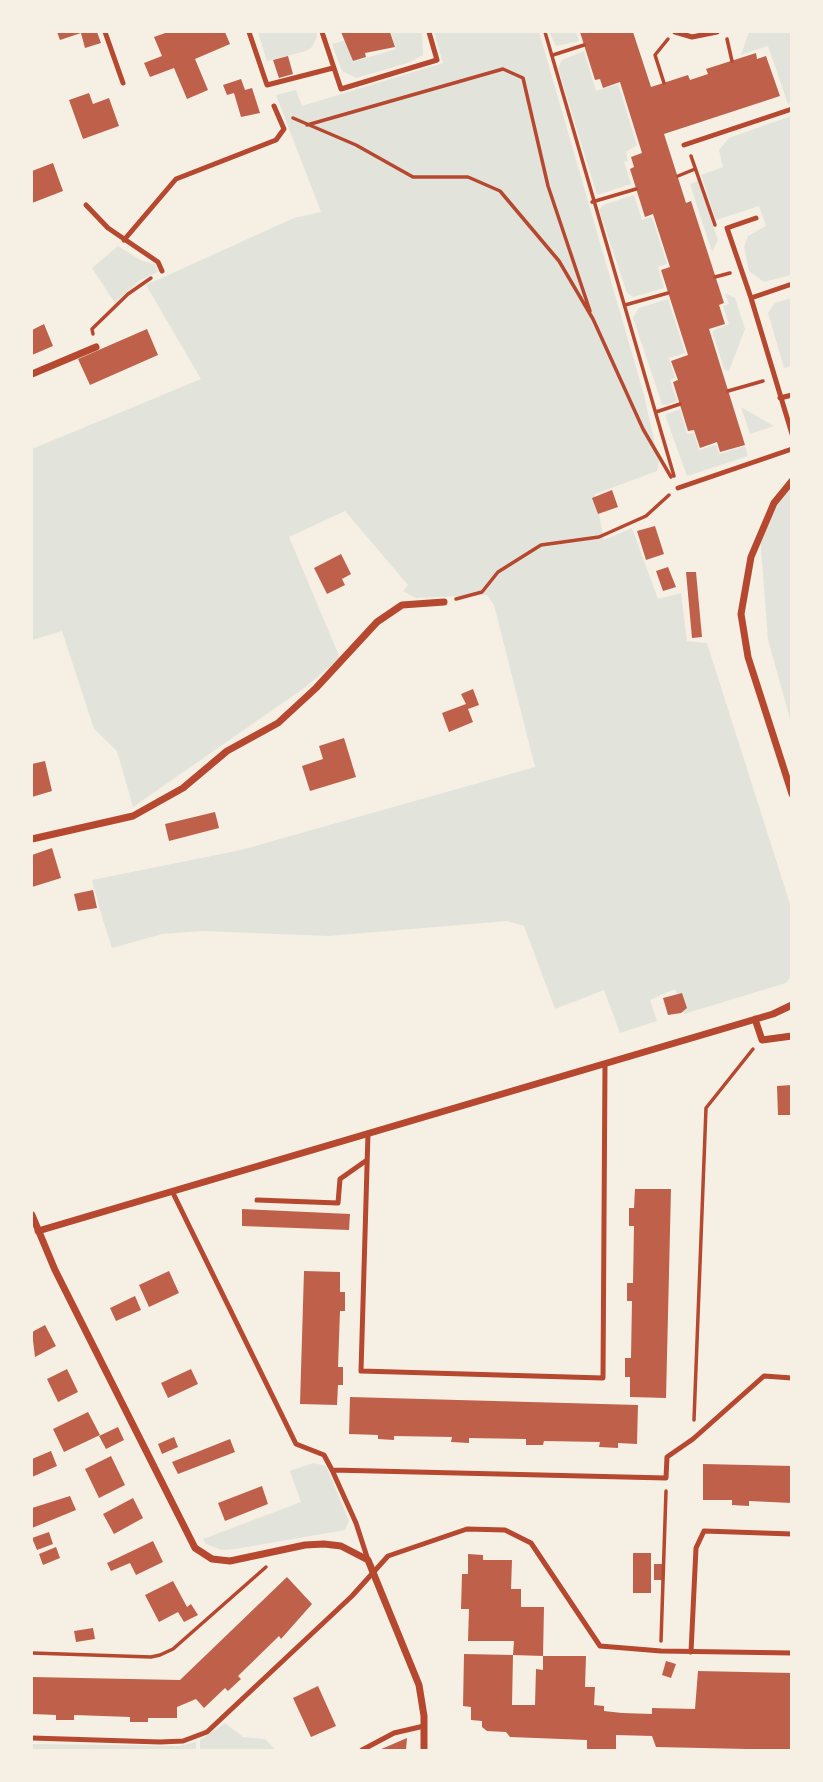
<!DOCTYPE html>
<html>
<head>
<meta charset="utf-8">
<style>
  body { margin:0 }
  #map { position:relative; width:823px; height:1782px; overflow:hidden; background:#f6efe4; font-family:"Fira Sans Condensed",sans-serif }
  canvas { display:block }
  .frame { position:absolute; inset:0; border:33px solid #f6efe4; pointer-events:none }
</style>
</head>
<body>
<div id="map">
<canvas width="823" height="1782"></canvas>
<div class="frame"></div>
</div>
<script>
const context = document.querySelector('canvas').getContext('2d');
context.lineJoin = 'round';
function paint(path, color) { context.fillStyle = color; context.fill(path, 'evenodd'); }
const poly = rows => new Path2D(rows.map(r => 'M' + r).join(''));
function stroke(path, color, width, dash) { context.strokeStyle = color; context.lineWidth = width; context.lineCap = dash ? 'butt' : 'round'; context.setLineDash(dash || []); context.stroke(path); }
paint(poly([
  [258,32,316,32,317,36,312,47,306,51,267,61],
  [391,32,422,32,423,55,408,63,356,78,342,71,332,44,346,40,353,62,396,49],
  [434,32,539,32,644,395,659,462,657,471,595,494,604,540,632,528,658,599,681,593,687,641,707,643,791,907,791,976,786,983,684,1014,675,989,650,1000,657,1021,620,1033,604,990,555,1009,524,926,507,921,328,936,203,931,162,934,112,948,102,917,92,880,241,850,535,767,494,605,487,595,416,598,403,591,408,585,345,511,289,537,340,658,307,686,133,807,117,751,94,729,62,631,32,640,32,449,201,379,146,285,294,218,321,212,276,95,296,90,302,106,443,63],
  [549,32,576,32,579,41,556,46],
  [749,32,791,32,791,102,788,104,768,46,741,55],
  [584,51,596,91,618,84,637,145,626,152,628,161,624,162,631,184,597,195,558,68,562,60],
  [791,116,791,275,764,282,749,271,744,247,748,236,766,226,759,206,716,220,701,175,723,167,719,150,729,138],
  [698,181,718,240,712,252,690,184],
  [634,195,642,220,652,217,667,264,658,267,664,288,633,297,627,293,599,210,603,205],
  [118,246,142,261,155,264,158,272,140,280,115,303,92,268],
  [725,293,735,298,745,329,729,371,724,369,712,331,729,324,723,306,729,304],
  [791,298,791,366,784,368,768,313,775,303],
  [668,299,685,353,669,358,675,378,670,380,677,401,666,405,662,404,633,318,639,308],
  [741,407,774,426,750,434],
  [680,409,687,434,694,433,699,450,716,445,719,454,745,446,748,456,687,476,665,415],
  [791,481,791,722,768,640,760,535,774,503],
  [313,1463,326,1466,349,1521,345,1530,235,1549,222,1550,206,1544,203,1539,301,1502,290,1471],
  [225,1723,243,1737,265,1739,276,1750,200,1750,200,1740],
  [196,1742,196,1750,32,1750,32,1744,179,1746]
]), '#e2e4dc');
paint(poly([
  [57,32,97,32,101,43,85,48,81,33,60,40],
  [168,32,225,32,230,44,195,59,208,90,187,99,174,68,150,77,144,63,162,56,154,37],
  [341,32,390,32,395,47,365,53,366,57,353,61],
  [580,32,633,32,651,87,688,75,690,80,708,74,706,69,756,53,757,59,766,56,780,96,664,134,686,203,691,201,724,303,719,305,725,324,709,329,745,445,720,452,717,442,700,448,694,430,688,431,673,382,678,380,671,361,688,355,661,270,670,267,653,214,645,217,630,169,634,167,631,157,642,153,620,82,603,88,600,79,595,80],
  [288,56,293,74,279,78,273,60],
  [241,79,245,90,252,88,260,113,241,117,234,93,227,95,223,85],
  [89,93,93,104,109,98,119,126,83,139,69,100],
  [53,163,63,191,32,203,32,171],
  [44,324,53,346,32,355,32,330],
  [147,329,158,355,90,385,78,359],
  [612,490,618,507,598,514,592,498],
  [655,526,664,554,646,560,637,531],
  [341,554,351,574,342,579,345,585,327,594,314,568],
  [668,567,676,587,663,591,656,571],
  [686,572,696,572,702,637,692,638],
  [473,689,479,705,468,709,473,722,449,732,442,713,466,704,461,694],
  [344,738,356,777,310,791,302,766,323,759,319,746],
  [45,761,52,791,32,797,32,764],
  [215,812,219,828,169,841,165,824],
  [52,848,61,878,32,887,32,855],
  [93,890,97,908,78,911,74,894],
  [682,993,687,1008,681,1013,668,1015,663,998],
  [792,1085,792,1115,778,1115,777,1086],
  [635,1189,671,1189,666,1398,630,1397,630,1377,625,1377,625,1358,631,1358,632,1301,627,1301,627,1283,633,1283,634,1226,629,1226,629,1208,634,1208],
  [242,1209,350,1214,349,1230,242,1226],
  [169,1271,179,1293,149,1307,139,1285],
  [304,1271,340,1272,340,1292,345,1292,345,1311,340,1311,338,1367,343,1367,343,1385,338,1385,337,1405,300,1404],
  [135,1296,141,1310,116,1321,110,1308],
  [45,1325,56,1346,35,1357,32,1332],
  [67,1369,78,1392,58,1402,47,1379],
  [191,1369,198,1384,168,1398,161,1383],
  [350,1397,638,1405,637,1444,618,1443,618,1448,599,1447,600,1442,544,1441,543,1445,526,1445,526,1439,469,1438,469,1443,451,1442,452,1437,394,1436,394,1440,378,1439,378,1435,349,1434],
  [88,1412,100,1435,64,1452,53,1429],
  [118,1427,124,1440,106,1449,99,1436],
  [174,1437,178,1447,162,1454,158,1444],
  [230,1439,235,1452,178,1474,172,1462],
  [51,1451,57,1466,32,1477,32,1459],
  [111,1456,125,1485,99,1498,85,1469],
  [703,1464,792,1466,792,1503,749,1501,749,1506,732,1505,732,1500,703,1500],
  [262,1486,268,1504,225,1521,218,1503],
  [70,1496,76,1510,32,1528,32,1508],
  [133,1498,143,1518,114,1534,103,1514],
  [49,1532,53,1544,37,1550,32,1538],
  [153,1541,163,1562,136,1575,130,1563,111,1571,107,1563],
  [56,1547,60,1558,43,1565,39,1554],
  [633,1553,651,1553,651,1593,633,1593],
  [468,1554,483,1555,483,1560,512,1560,511,1589,521,1589,521,1607,544,1607,543,1656,513,1655,514,1641,468,1641,469,1609,461,1609,462,1574,468,1574],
  [654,1564,662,1564,662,1580,654,1580],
  [287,1577,312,1604,281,1639,279,1636,238,1676,241,1679,228,1691,225,1688,204,1708,196,1699,177,1707,177,1718,148,1718,148,1722,130,1722,130,1717,74,1715,74,1720,56,1720,56,1715,32,1714,32,1677,180,1680],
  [173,1581,187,1607,191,1604,198,1615,184,1622,178,1612,159,1622,145,1595],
  [93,1628,95,1639,76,1642,74,1631],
  [464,1654,513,1655,512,1705,535,1705,536,1669,543,1670,543,1656,586,1656,585,1687,595,1687,594,1705,604,1706,604,1711,622,1713,652,1714,652,1708,695,1709,698,1671,792,1673,792,1750,656,1747,652,1736,616,1735,616,1750,587,1750,587,1740,510,1737,506,1732,487,1731,482,1727,482,1721,471,1720,471,1707,463,1706],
  [666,1661,676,1664,671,1678,662,1675],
  [318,1686,336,1726,311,1737,293,1698],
  [407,1738,406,1750,379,1750]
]), '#bf614a');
stroke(poly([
  [545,32,674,476],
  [727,39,732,61],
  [553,55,584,45],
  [664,83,655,55,668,39],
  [293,118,356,145,413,177,468,177,500,191,559,261,593,319,643,429,671,477],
  [307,125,503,69,523,78,548,186,590,311],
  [691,156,715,225],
  [678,176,695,169],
  [592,202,636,189],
  [715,277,730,273],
  [625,305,668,293],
  [93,334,92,329,128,294,151,278],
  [728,391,763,381],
  [656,412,680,404],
  [456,599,482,592,498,572,541,545,599,537,646,516,669,495],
  [694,1420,706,1108,753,1049],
  [661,1641,666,1491],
  [32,1653,151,1657,160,1655,173,1649,266,1567]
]), '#b5482f', 3.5);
stroke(poly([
  [105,32,123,83],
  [249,32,267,85,333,68],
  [322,32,341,89,437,60,429,32],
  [675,32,692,37,717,32],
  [684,145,792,109],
  [86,205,108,228,158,262,162,271],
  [124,240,176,179,276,140,284,129,274,106],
  [792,284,751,298,792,434],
  [751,298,727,228,756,218],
  [780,398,792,395],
  [678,488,792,449],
  [368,1133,361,1371,603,1378,605,1064],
  [172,1191,296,1444,324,1455,332,1470,356,1523,368,1560],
  [257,1200,338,1203,340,1179,367,1160],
  [332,1470,666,1478,667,1457,693,1439,764,1376,792,1378],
  [691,1652,696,1548,704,1531,792,1534],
  [32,1738,160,1742,183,1741,207,1732,352,1596,388,1556,467,1529,505,1530,531,1543,600,1646,661,1651,792,1653],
  [362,1750,394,1733,424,1726]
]), '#b5482f', 5);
stroke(poly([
  [32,374,96,347],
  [792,481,774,503,751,557,741,614,748,657,792,794],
  [32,839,133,816,183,788,227,751,278,723,316,688,377,622,402,605,444,602],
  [755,1019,762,1040,792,1036],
  [32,1215,55,1270,195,1548,212,1559,230,1561,305,1545,324,1544,341,1546,368,1560,419,1685,424,1716,424,1750],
  [38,1231,773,1014,792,1005]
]), '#b5482f', 7);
</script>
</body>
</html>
